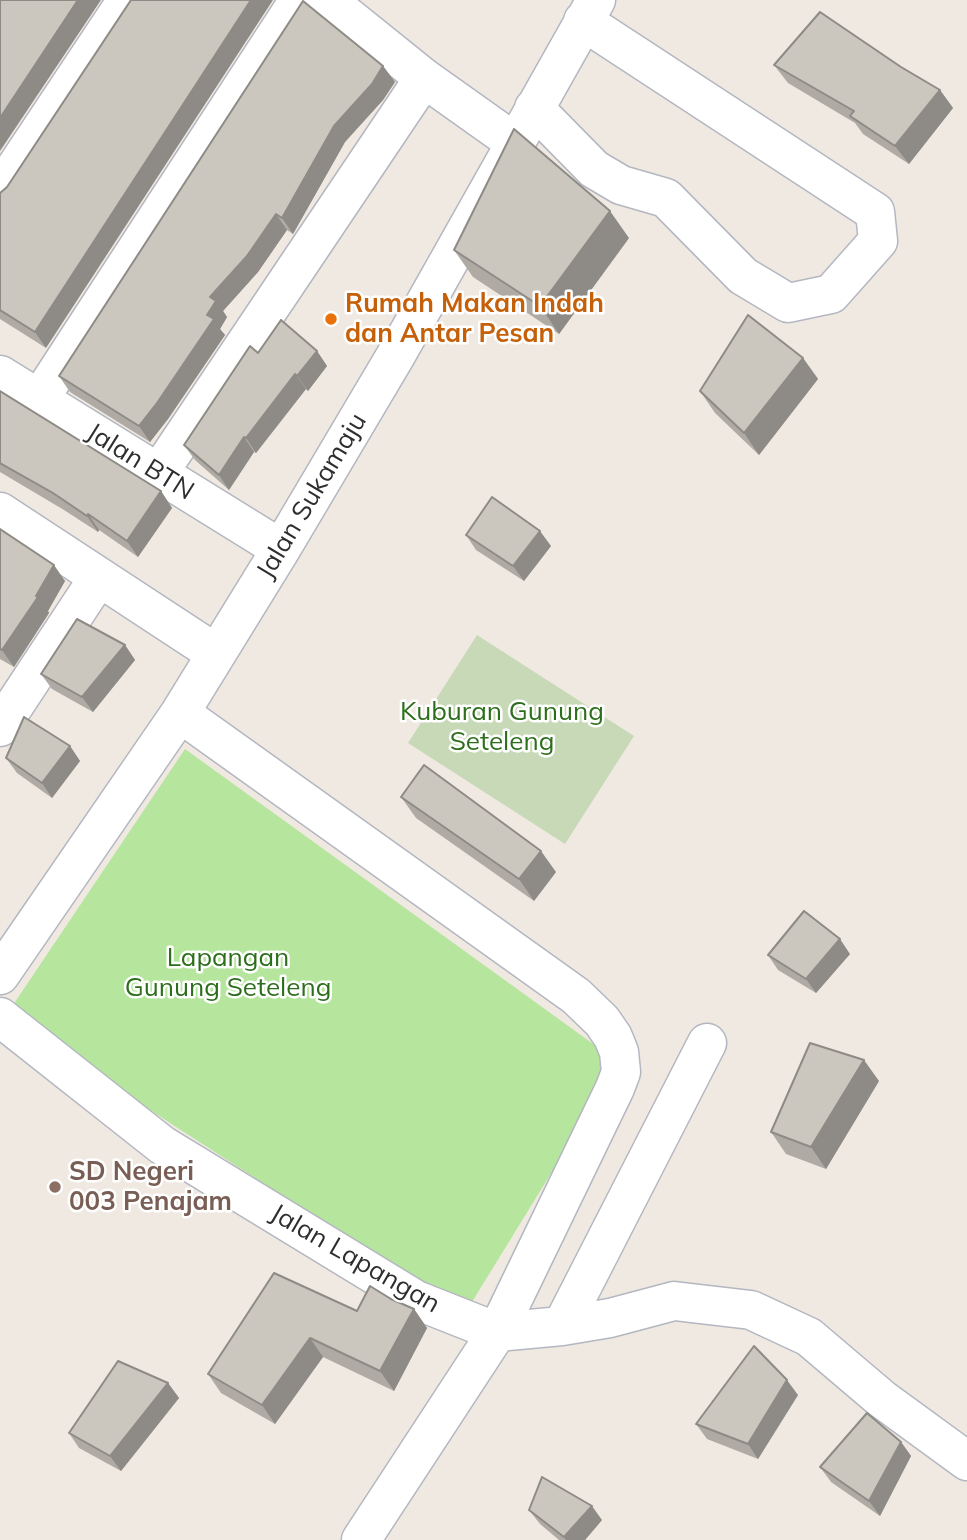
<!DOCTYPE html>
<html>
<head>
<meta charset="utf-8">
<style>
  body { margin:0 }
  canvas { display:block; background:#efe9e1 }
</style>
</head>
<body>
<canvas width="967" height="1540"></canvas>
<script>
const context = document.querySelector('canvas').getContext('2d');
context.lineJoin = 'round';
function paint(path, color) { context.fillStyle = color; context.fill(path, 'evenodd'); }
const poly = rows => new Path2D(rows.map(r => 'M' + r).join(''));
function stroke(path, color, width, dash) { context.strokeStyle = color; context.lineWidth = width; context.lineCap = dash ? 'butt' : 'round'; context.setLineDash(dash || []); context.stroke(path); }
function label(font, color, halo, rows, align = 'center') {
  context.font = font + ' Mulish,sans-serif'; context.lineWidth = 5; context.setLineDash([]); context.textBaseline = 'middle'; context.strokeStyle = halo; context.fillStyle = color; for (const [text, x, y, turn = 0] of rows) {
    context.save(); context.translate(x, y); context.rotate((+turn || 0) * Math.PI / 180); context.textAlign = isNaN(turn) ? turn : align; if (halo) context.strokeText(text, 0, 0); context.fillText(text, 0, 0); context.restore();
  }
}
paint(poly([
  [185,749,596,1046,604,1069,598,1097,467,1310,320,1220,99,1077,21,1015,15,1002]
]), '#b6e59e');
paint(poly([
  [477,635,634,736,565,844,408,743]
]), '#c8d9b8');
const minor = poly([
  [327,0,424,78,514,142],
  [534,108,594,169,621,185,666,198,743,276,788,303,831,294,878,241,875,212,583,21],
  [0,191,127,0],
  [0,375,281,549],
  [40,398,299,0],
  [158,474,424,78],
  [0,512,215,653],
  [180,713,576,996,602,1021,613,1037,619,1052,621,1072,615,1088,497,1332,361,1540],
  [0,727,99,577],
  [0,975,180,713,281,549,396,355,596,0],
  [0,1017,162,1145,416,1300,497,1332,562,1326,610,1318,674,1301,751,1310,809,1337,882,1399,967,1461],
  [562,1326,707,1043]
]);
stroke(minor, '#b4b7c1', 41);
stroke(minor, '#fff', 38);
paint(poly([
  [774,65,901,67,940,90,953,108,909,164,863,134,855,123,788,83],
  [383,66,395,82,383,100,345,142,293,234,287,230,258,272,223,311,227,317,220,329,225,335,168,419,150,442,70,392,59,376],
  [0,193,46,348,0,319],
  [629,238,559,334,473,277,454,250],
  [317,351,327,366,308,391,306,389,256,453,254,452,229,490,195,460,184,445,258,353],
  [803,358,818,379,759,455,715,413,700,391],
  [0,391,161,491,172,508,138,557,99,530,98,532,64,510,0,472],
  [0,529,65,581,48,611,49,613,14,667,0,659],
  [466,535,551,546,524,581,476,550],
  [125,645,135,660,93,712,52,689,41,674],
  [70,746,80,761,52,798,17,773,6,758],
  [401,797,556,872,534,901,416,818],
  [850,954,816,993,778,970,768,955],
  [879,1081,826,1169,786,1154,771,1132],
  [391,1299,414,1309,427,1328,394,1391,323,1357,275,1424,221,1393,208,1374,357,1311],
  [168,1383,179,1398,121,1471,79,1448,69,1433],
  [798,1395,758,1459,707,1439,696,1424],
  [901,1442,911,1456,880,1516,831,1482,820,1467],
  [529,1510,602,1520,585,1540,559,1540,540,1524]
]), '#afaba4');
paint(poly([
  [78,0,101,0,0,151,0,118],
  [251,0,273,0,46,348,35,332],
  [383,66,395,82,383,100,345,142,293,234,282,218,334,126],
  [940,90,953,108,909,164,895,146],
  [610,211,629,238,559,334,540,306],
  [276,214,287,230,258,272,223,311,227,317,220,329,225,335,168,419,150,442,139,426,207,315,210,297],
  [317,351,327,366,308,391,297,376],
  [803,358,818,379,759,455,744,433],
  [295,374,306,389,256,453,246,438],
  [244,437,254,452,229,490,219,475],
  [161,491,172,508,138,557,127,541],
  [88,514,99,530,98,532,87,516],
  [540,531,551,546,524,581,513,566],
  [54,565,65,581,48,611,49,613,14,667,2,650],
  [125,645,135,660,93,712,82,697],
  [70,746,80,761,52,798,42,783],
  [541,851,556,872,534,901,519,879],
  [840,939,850,954,816,993,806,979],
  [864,1060,879,1081,826,1169,811,1147],
  [414,1309,427,1328,394,1391,380,1371],
  [310,1338,323,1357,275,1424,262,1405],
  [787,1380,798,1395,758,1459,748,1444],
  [168,1383,179,1398,121,1471,110,1456],
  [901,1442,911,1456,880,1516,869,1501],
  [592,1506,602,1520,585,1540,566,1540,564,1537]
]), '#8e8b86');
const building = poly([
  [0,0,78,0,0,118,0,0],
  [131,0,251,0,35,332,0,310,0,193,7,187,131,0],
  [303,1,383,66,372,84,334,126,282,218,276,214,247,256,210,297,216,301,207,315,214,319,157,403,139,426,59,376,303,1],
  [820,12,901,67,940,90,895,146,850,116,854,111,774,65,820,12],
  [514,129,610,211,540,306,454,250,514,129],
  [748,315,803,358,744,433,700,391,748,315],
  [281,320,317,351,297,376,295,374,246,438,244,437,219,475,184,445,250,346,258,353,281,320],
  [0,391,161,491,127,541,88,514,87,516,53,493,0,463,0,391],
  [492,497,540,531,513,566,466,535,492,497],
  [0,529,54,565,36,596,38,597,2,650,0,649,0,529],
  [77,619,125,645,82,697,41,674,77,619],
  [24,717,70,746,42,783,6,758,24,717],
  [424,765,541,851,519,879,401,797,424,765],
  [804,911,840,939,806,979,768,955,804,911],
  [810,1043,864,1060,811,1147,771,1132,810,1043],
  [274,1273,357,1311,370,1286,391,1299,414,1309,380,1371,310,1338,262,1405,208,1374,274,1273],
  [754,1346,787,1380,748,1444,696,1424,754,1346],
  [118,1361,168,1383,110,1456,69,1433,118,1361],
  [867,1413,901,1442,869,1501,820,1467,867,1413],
  [542,1477,592,1506,564,1537,529,1510,542,1477]
]);
paint(building, '#cbc7bf');
stroke(building, '#8e8b86', 2);
for (const [x, y, r, color] of [
  [331,319,7,"#e8710a"],
  [55,1187,7,"#8d6e63"]
]) { const dot = new Path2D(); dot.arc(x, y, r, 0, 2 * Math.PI); context.fillStyle = color; context.fill(dot); stroke(dot, '#fff', 2.5); }
label('bold 26px', '#c56008', '#fff', [
  ["Rumah Makan Indah",345,304],
  ["dan Antar Pesan",345,334]
], 'left');
label('26px', '#2e2e2e', '#fff', [
  ["Jalan BTN",140,462,32],
  ["Jalan Sukamaju",312,496,-59],
  ["Jalan Lapangan",355,1259,30]
]);
label('26px', '#2c6e1b', '#fff', [
  ["Kuburan Gunung",502,712],
  ["Seteleng",502,742],
  ["Lapangan",228,958],
  ["Gunung Seteleng",228,988]
]);
label('bold 26px', '#785e54', '#fff', [
  ["SD Negeri",69,1172],
  ["003 Penajam",69,1202]
], 'left');
</script>
</body>
</html>
